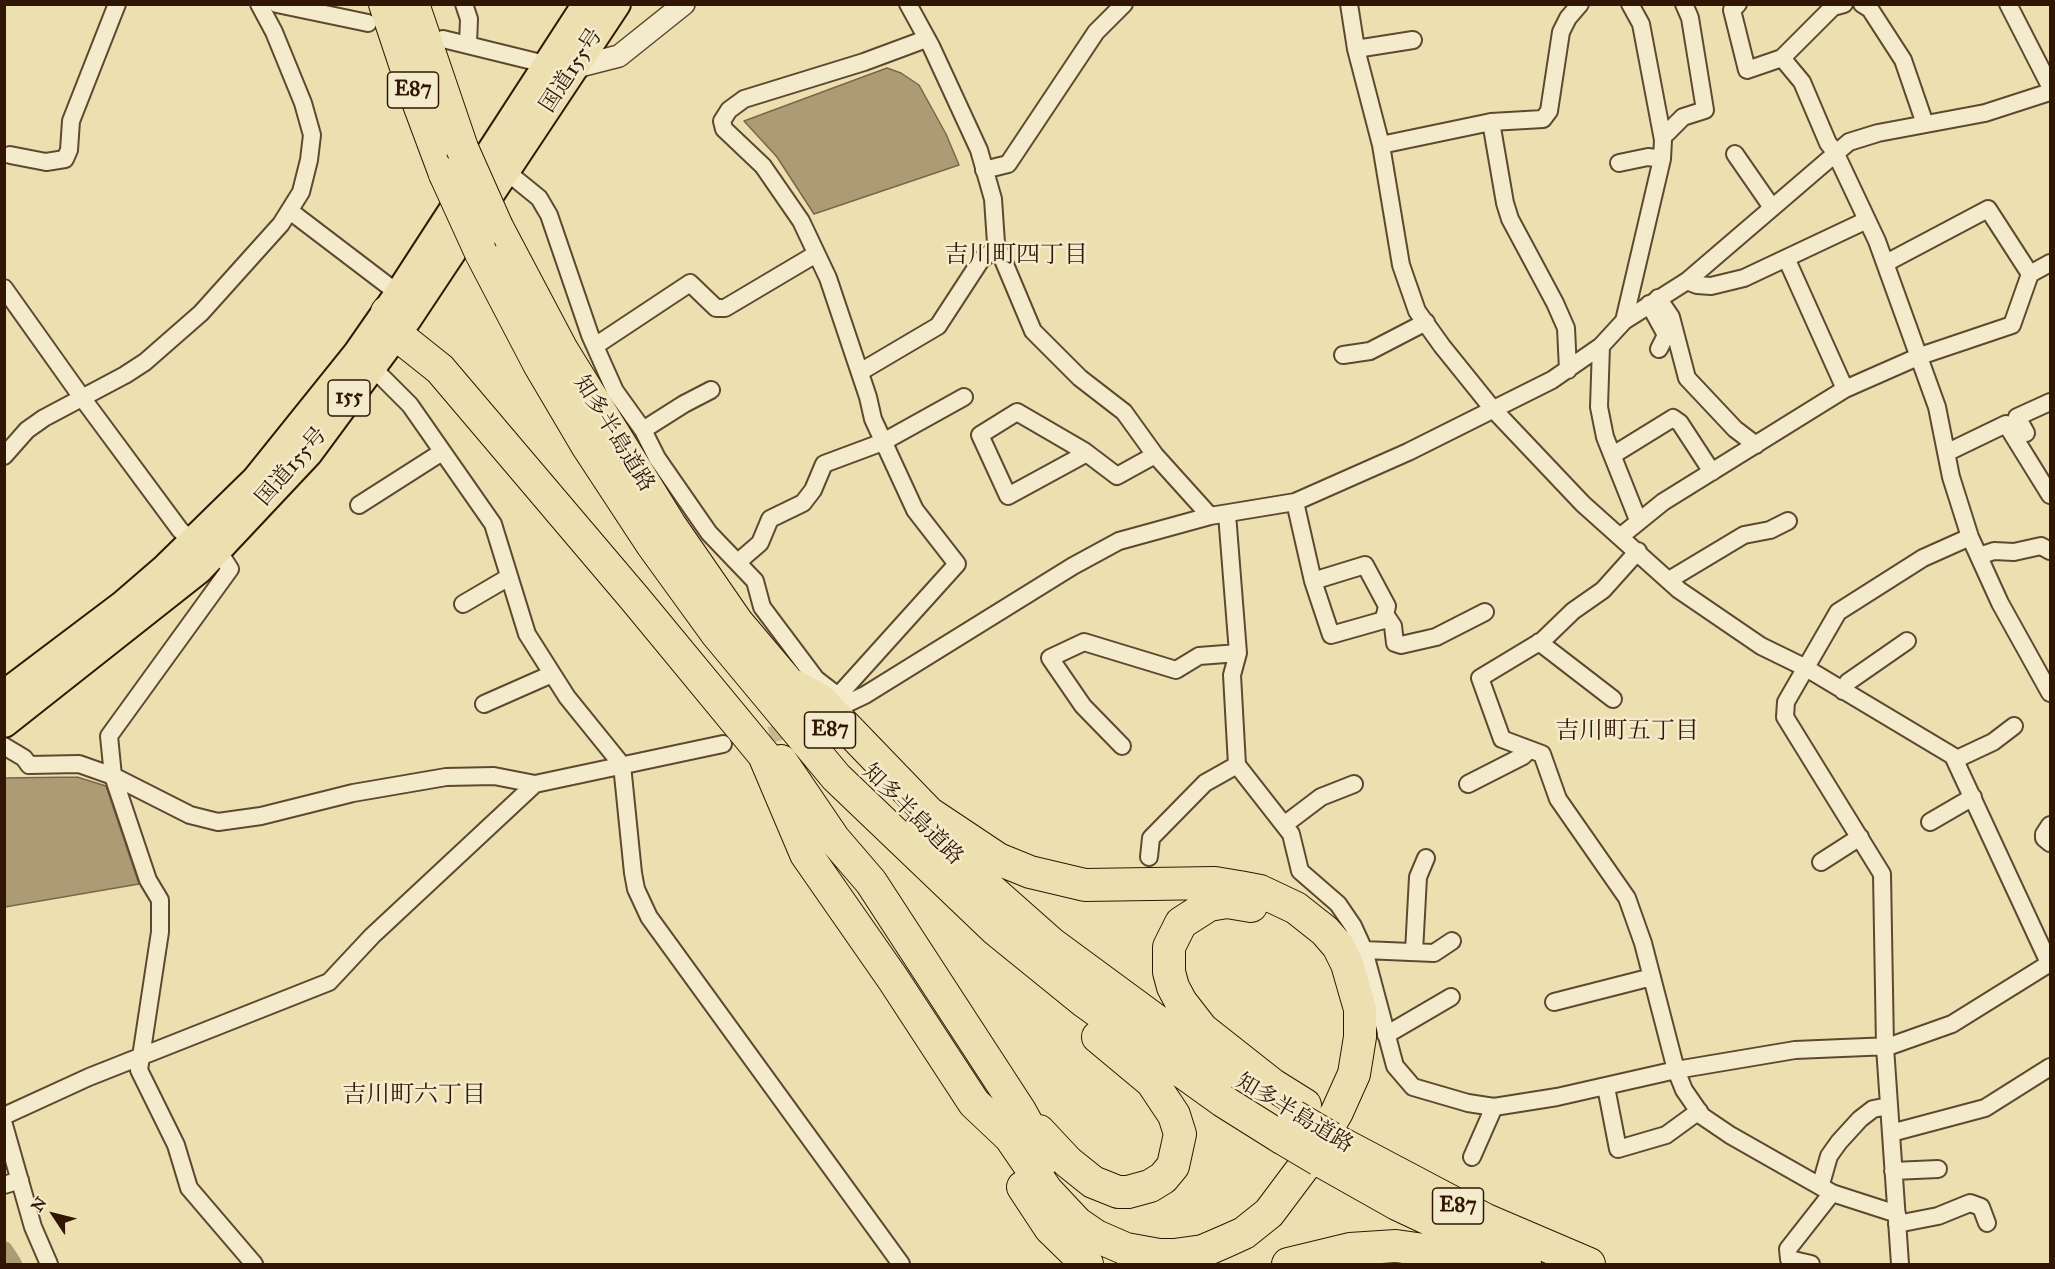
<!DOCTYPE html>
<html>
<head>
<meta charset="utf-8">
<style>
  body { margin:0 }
  #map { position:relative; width:2055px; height:1269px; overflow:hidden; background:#ede0b0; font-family:"IM FELL Great Primer",serif }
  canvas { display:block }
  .frame { position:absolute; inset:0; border:6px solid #311605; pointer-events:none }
  .north { position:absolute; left:24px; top:1185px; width:60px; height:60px; -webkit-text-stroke:4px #f3ebcc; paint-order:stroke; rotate:305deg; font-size:16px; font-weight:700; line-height:24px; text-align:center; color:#311605 }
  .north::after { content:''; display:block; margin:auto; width:21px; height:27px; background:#311605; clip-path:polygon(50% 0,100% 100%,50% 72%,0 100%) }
</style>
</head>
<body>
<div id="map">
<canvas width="2055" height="1269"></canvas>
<div class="frame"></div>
<div class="north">N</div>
</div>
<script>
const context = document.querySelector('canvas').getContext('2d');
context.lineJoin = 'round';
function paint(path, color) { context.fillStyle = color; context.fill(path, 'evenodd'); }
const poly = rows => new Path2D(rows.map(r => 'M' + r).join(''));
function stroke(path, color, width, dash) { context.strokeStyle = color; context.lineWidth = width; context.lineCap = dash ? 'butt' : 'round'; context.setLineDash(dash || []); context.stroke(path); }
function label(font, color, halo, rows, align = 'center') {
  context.font = font + ' "IM FELL Great Primer","Noto Serif JP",serif'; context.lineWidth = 5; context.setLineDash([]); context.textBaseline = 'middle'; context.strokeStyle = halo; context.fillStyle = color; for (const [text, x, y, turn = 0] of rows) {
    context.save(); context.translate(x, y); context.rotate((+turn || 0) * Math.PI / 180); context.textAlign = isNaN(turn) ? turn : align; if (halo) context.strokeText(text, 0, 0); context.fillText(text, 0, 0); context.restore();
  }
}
const water = poly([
  [887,68,901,73,919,85,946,134,959,165,814,214,777,157,744,121,887,68],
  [77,777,106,786,139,884,5,907,5,778,77,777]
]);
paint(water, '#ad9b76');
stroke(water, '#7b6649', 1.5);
stroke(poly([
  [4,1250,13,1264]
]), '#ad9b76', 18);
stroke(poly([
  [746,740,778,733,835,709]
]), '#c7b88e', 16, [16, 8]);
const minor = poly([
  [277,4,368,23],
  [464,4,469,19,468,44],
  [908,4,931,46,979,150,993,199,996,243,1033,331,1080,378,1124,412,1155,455,1210,516],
  [1349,4,1356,49,1381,145,1401,265,1417,311,1442,346,1492,408,1583,504,1679,590,1761,646,1806,668,1953,756,2050,965],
  [1738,4,1732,10,1747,70,1782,58,1833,7,1844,4],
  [1862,4,1870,9,1903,60,1925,124],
  [2008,4,2050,86],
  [443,39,549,65],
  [1356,49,1413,40],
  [1782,58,1802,82,1828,143,1835,152,1877,241,1937,407,1951,477,1970,537,2000,603,2050,693],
  [1491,122,1505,203,1510,219,1555,303,1566,328,1568,370],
  [1662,134,1667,133,1683,117,1705,110,1690,18,1684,4],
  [1381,145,1491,122,1543,119,1549,111,1561,32,1568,18,1580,4],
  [1735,154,1771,206],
  [10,155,46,162,65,159,69,150,71,121,117,4],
  [1619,163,1648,157,1662,159],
  [984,170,1008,164,1096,32,1124,4],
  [507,172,539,198,549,215,590,335,615,391,643,430,657,458,709,533,755,581,762,607,816,679,838,696,957,564,915,510,873,419,868,397,828,278,801,221,763,166,724,129,722,121,729,110,744,99,864,62,926,39],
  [290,211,399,294],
  [1787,260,1845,389],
  [1886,263,1988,209,2030,274],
  [1687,281,1697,285,1711,286,1744,278,1867,220],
  [4,288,83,399,180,530,192,541],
  [1658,298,1671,317,1687,378,1735,429,1756,445],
  [1649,304,1666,335,1659,349],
  [1624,321,1662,159,1663,140,1641,24,1630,4],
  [595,346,690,283,716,308,725,308,816,254],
  [1601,346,1599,407,1605,437,1638,520],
  [1343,355,1370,351,1426,322],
  [372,367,410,405,493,524,527,634,567,697,622,765,633,873,636,889,649,917,901,1264],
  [860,372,938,326,981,260,998,247],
  [643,430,684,404,711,390],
  [2026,433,2017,417,2050,402],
  [1948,452,2006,424,2050,495],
  [1087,453,1008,496,980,435,1017,412,1084,451,1117,476,1155,455],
  [1613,455,1673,418,1680,423,1712,472],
  [4,456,27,430,44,418,125,375,145,362,201,313,281,224,301,192,309,160,312,135,303,103,274,32,259,4],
  [1295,502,1313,581,1331,635,1384,620,1387,606,1365,565,1313,581],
  [359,505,442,452],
  [1227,514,1238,653,1232,675,1237,765,1291,834,1300,871,1338,904,1353,926,1364,950,1395,1066,1413,1087,1468,1103,1494,1107,1557,1097,1676,1070,1795,1050,1890,1046,1952,1024,2050,963],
  [1621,536,1663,502,1845,389,1920,356,2012,325,2030,274,2050,263],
  [218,550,230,569,109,736,113,776,148,880,160,900,160,932,139,1070,176,1145,189,1188,254,1264],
  [1638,551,1603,590,1573,611,1543,640,1480,678,1502,739,1542,754,1558,799,1627,898,1643,943,1676,1070,1684,1090,1702,1116,1730,1135,1832,1193],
  [1979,556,1994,551,2014,552,2041,546,2050,551],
  [738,562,760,543,770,519,803,503,813,490,824,464,883,442,964,397],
  [1669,580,1744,535,1770,530,1788,521],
  [463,604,509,577],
  [1385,614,1393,626,1395,643,1401,645,1436,637,1485,612],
  [1539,642,1613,699],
  [1843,691,1848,682,1907,641],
  [838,696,846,704,865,695,1073,566,1119,541,1210,516,1295,502,1408,452,1552,380,1601,346,1624,321,1687,281,1849,142,1878,133,1985,113,2050,92],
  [484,704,552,674],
  [4,746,24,758,29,765,79,764,113,776,190,815,218,822,261,816,353,793,446,777,494,776,535,784,723,744],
  [1122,746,1083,706,1050,658,1084,642,1176,670,1199,656,1238,653],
  [1961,757,1993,742,2014,726],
  [1468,784,1523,756,1529,750],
  [1930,822,1973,797],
  [1284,825,1321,797,1354,784],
  [2050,825,2044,834,2044,838,2050,843],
  [1149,857,1151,838,1205,783,1237,765],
  [1821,862,1860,837],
  [1364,950,1434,953,1452,941],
  [1414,952,1418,877,1426,858],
  [1554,1002,1652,977],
  [1386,1035,1451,997],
  [1606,1087,1618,1149,1666,1135,1699,1111],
  [4,1116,89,1077,329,982,372,936,535,784],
  [4,1125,33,1227,49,1264],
  [1891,1133,1985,1108,2050,1067],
  [1472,1157,1494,1107],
  [1893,1171,1938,1169],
  [1821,1184,1829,1156,1839,1142,1860,1119,1873,1109,1889,1106],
  [4,1185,20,1180],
  [1897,1224,1938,1216,1970,1203,1981,1207,1987,1223],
  [1811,1264,1789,1259,1788,1249,1832,1193,1897,1214],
  [1900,1264,1885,1047,1882,874,1785,717,1786,702,1838,612,1923,558,1970,537]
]);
const tertiary = poly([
  [566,67,572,68,619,56,684,4]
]);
const trunk = poly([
  [4,695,122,606,166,568,256,480,358,353,399,294,587,4],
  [4,723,199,569,308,453,407,319,616,4]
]);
const motorway = poly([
  [385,4,414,91,445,174],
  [413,4,462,148],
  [497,227,562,350,670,525,737,622,802,699],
  [481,253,539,364,588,447,651,543,717,634,836,777,995,929,1085,1002,1223,1101,1282,1138],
  [387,312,396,334,440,369,636,600,764,755,806,854,893,979,974,1103,1010,1137,1047,1191,1077,1223,1096,1236,1126,1249,1159,1255,1174,1255,1203,1251,1224,1242,1244,1233,1269,1213,1308,1161,1337,1112,1354,1074,1360,1037,1360,1009,1347,964,1338,946,1325,931,1296,908,1260,891,1239,887,1215,883,1085,885,1030,872,998,859,929,813,820,700,788,683],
  [781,761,834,839,871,882,1020,1111,1046,1158],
  [921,828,1052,944,1226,1072],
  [1251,906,1227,902,1209,905,1181,923,1169,947,1169,972,1173,987,1181,1002,1202,1029,1273,1085,1305,1105],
  [1039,1131,1068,1162,1093,1182,1118,1192,1128,1192,1150,1186,1163,1178,1173,1166,1180,1134,1174,1115,1152,1082,1098,1037],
  [1331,1138,1486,1220,1589,1264],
  [1319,1160,1397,1204,1525,1264],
  [1023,1187,1050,1228,1087,1264],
  [1288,1264,1350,1249,1396,1246,1452,1254,1484,1264]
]);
stroke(minor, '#604830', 20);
stroke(tertiary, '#604830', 24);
stroke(trunk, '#311605', 32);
stroke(motorway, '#311605', 34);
stroke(minor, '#f3ebcc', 16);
stroke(tertiary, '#f3ebcc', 21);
stroke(trunk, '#ede0b0', 28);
stroke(motorway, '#ede0b0', 32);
const motorwayBridge = poly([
  [462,148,497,227],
  [445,174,481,253],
  [1294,1116,1331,1138],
  [1282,1138,1319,1160]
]);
stroke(motorwayBridge, '#311605', 34, []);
stroke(motorwayBridge, '#ede0b0', 32);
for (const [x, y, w] of [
  [413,90,51],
  [349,398,42],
  [830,730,51],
  [1458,1206,51]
]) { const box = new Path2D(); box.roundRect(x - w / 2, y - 18, w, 36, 4.5); context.fillStyle = '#f3ebcc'; context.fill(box); stroke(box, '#311605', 1.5); }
label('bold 21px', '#311605', null, [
  ["E87",413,90],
  ["155",349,398],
  ["E87",830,730],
  ["E87",1458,1206]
]);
label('22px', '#311605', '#f3ebcc', [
  ["国道155号",572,71,-57],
  ["知多半島道路",613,434,58],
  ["国道155号",292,467,-49],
  ["知多半島道路",912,815,45],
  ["知多半島道路",1294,1114,31]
]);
label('24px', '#311605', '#f3ebcc', [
  ["吉川町四丁目",1016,256],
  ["吉川町五丁目",1627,732],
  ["吉川町六丁目",414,1096]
]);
</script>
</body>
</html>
